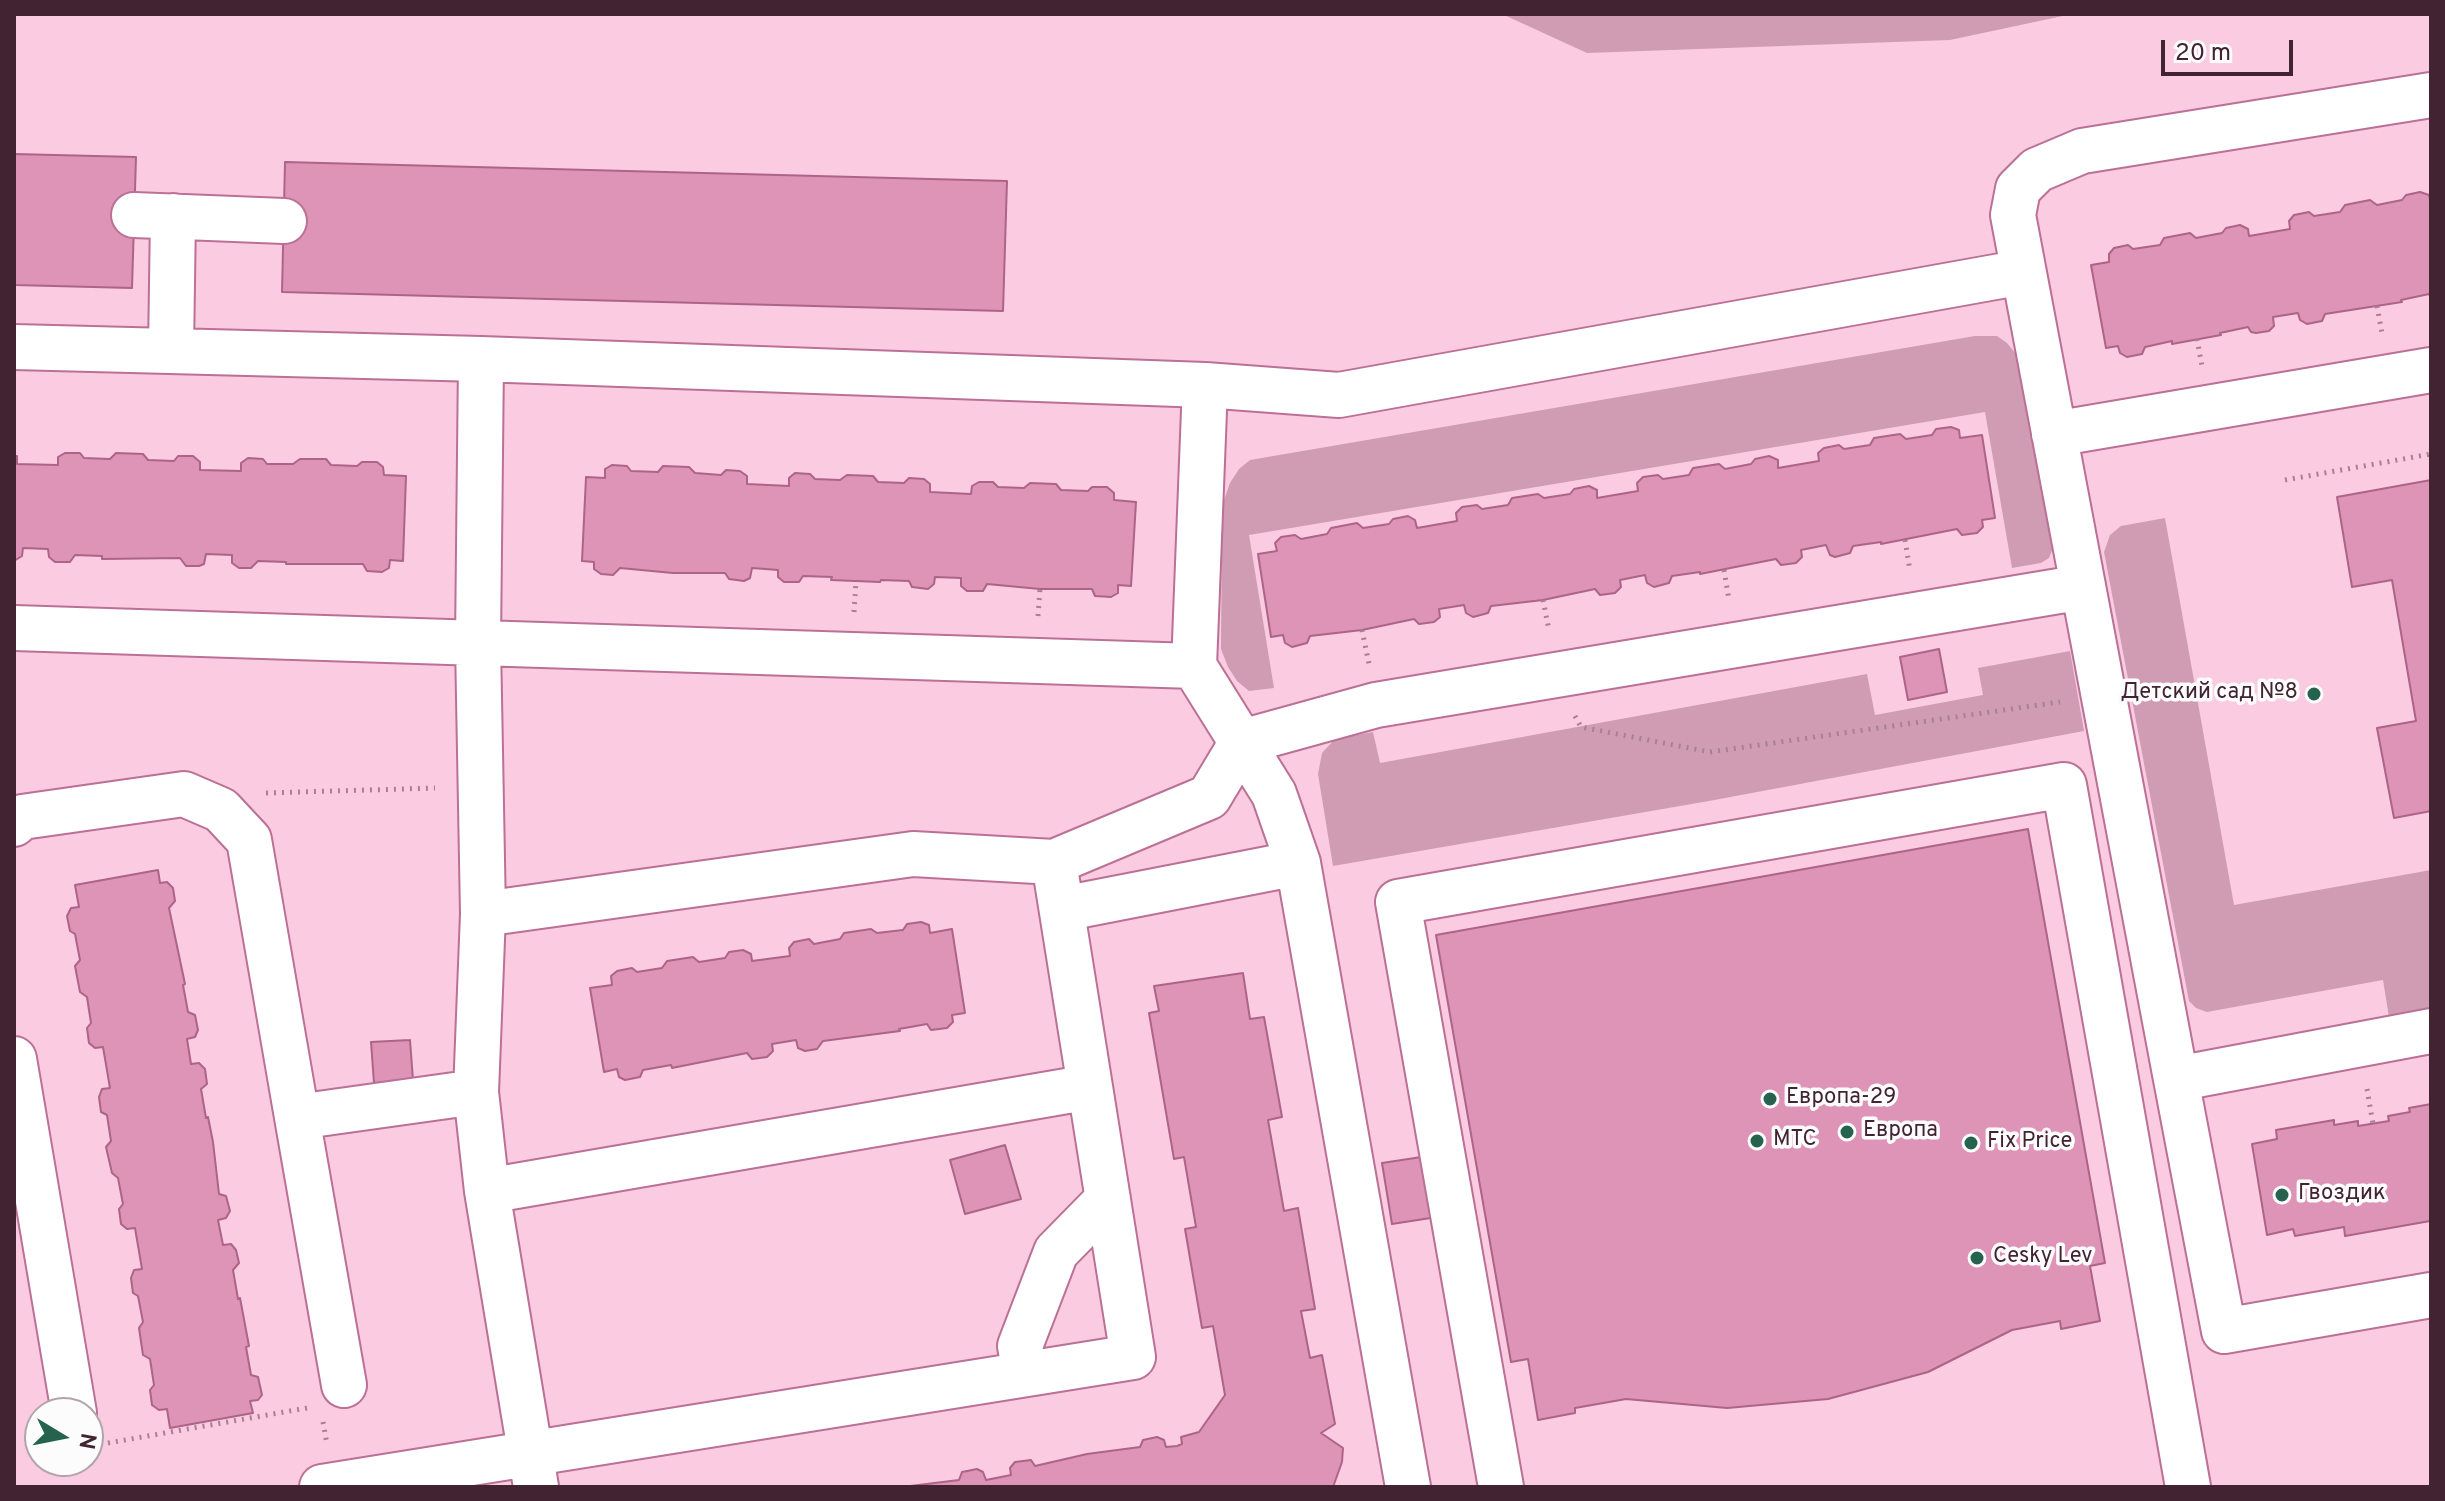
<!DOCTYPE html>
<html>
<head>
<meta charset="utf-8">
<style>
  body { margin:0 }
  #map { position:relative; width:2445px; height:1501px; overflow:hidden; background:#fbcbe1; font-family:Overpass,sans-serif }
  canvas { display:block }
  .frame { position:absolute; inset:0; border:16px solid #412332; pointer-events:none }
  .north { position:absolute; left:24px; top:1397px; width:80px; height:80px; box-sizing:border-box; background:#fcfcfc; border:2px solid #b1a5ab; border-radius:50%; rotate:100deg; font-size:22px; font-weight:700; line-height:32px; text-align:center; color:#412332 }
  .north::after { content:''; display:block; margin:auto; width:28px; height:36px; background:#25634f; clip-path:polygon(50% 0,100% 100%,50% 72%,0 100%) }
  .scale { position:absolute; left:2161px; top:40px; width:132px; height:36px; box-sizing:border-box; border:4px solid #412332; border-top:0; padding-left:10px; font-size:24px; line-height:28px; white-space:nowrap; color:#412332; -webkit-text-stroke:6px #fcfcfc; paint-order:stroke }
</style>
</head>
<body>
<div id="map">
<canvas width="2445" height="1501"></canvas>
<div class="frame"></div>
<div class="north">N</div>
<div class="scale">20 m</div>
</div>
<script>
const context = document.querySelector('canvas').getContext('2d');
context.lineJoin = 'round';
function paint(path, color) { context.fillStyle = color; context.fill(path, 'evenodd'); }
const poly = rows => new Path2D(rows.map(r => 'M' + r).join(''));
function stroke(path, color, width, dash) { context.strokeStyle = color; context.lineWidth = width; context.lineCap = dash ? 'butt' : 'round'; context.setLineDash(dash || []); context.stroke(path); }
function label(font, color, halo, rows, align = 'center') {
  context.font = font + ' Overpass,sans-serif'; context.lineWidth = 7; context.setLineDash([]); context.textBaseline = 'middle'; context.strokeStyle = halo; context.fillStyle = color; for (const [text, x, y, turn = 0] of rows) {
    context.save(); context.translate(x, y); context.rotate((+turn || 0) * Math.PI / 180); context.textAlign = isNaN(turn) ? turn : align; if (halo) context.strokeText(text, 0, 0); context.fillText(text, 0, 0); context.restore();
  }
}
paint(poly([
  [1502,14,2072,14,1950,40,1587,53],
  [1975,336,1997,336,2007,343,2016,354,2054,545,2049,558,2041,563,2012,568,1985,412,1249,535,1274,688,1249,691,1237,681,1228,667,1221,649,1222,522,1224,500,1230,483,1239,469,1250,460],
  [2165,518,2234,905,2431,870,2431,1010,2389,1017,2383,980,2207,1012,2196,1008,2189,1001,2104,552,2110,535,2121,526],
  [2070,651,2084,731,1709,801,1333,866,1318,774,1322,753,1335,739,1373,732,1380,763,1867,674,1875,715,1983,695,1978,668]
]), '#cf9cb4');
const building = poly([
  [14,154,136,157,132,288,14,285,14,154],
  [285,162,1007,181,1003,311,282,292,285,162],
  [2420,192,2429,195,2431,203,2431,298,2429,294,2401,300,2402,302,2325,314,2322,321,2307,324,2300,320,2298,313,2273,317,2274,326,2269,331,2256,333,2251,332,2248,327,2220,333,2221,335,2172,344,2172,341,2145,347,2142,354,2127,357,2120,353,2118,346,2106,348,2091,265,2109,262,2109,254,2114,248,2128,245,2133,249,2160,245,2164,238,2190,233,2196,238,2222,233,2226,228,2240,225,2248,229,2249,236,2290,229,2289,221,2294,215,2309,212,2314,216,2340,212,2345,205,2370,200,2377,205,2402,200,2406,195,2420,192],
  [1951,427,1959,430,1960,438,1982,435,1995,518,1982,520,1983,527,1977,533,1962,535,1957,529,1881,544,1881,542,1853,546,1850,553,1835,557,1830,555,1826,545,1801,550,1802,557,1796,563,1781,565,1776,559,1700,574,1700,572,1672,576,1669,583,1654,587,1647,583,1645,575,1620,580,1621,587,1615,593,1600,595,1595,589,1543,600,1491,606,1488,613,1473,617,1466,613,1464,605,1439,609,1440,617,1434,622,1419,624,1414,619,1362,630,1310,636,1307,643,1292,647,1285,643,1283,635,1271,637,1258,554,1277,551,1275,543,1281,537,1295,535,1301,539,1327,534,1331,528,1357,523,1363,528,1389,524,1393,519,1408,516,1415,520,1417,528,1457,521,1456,513,1462,507,1477,505,1482,509,1508,505,1512,498,1538,494,1544,498,1570,494,1574,489,1589,486,1597,490,1597,498,1638,491,1637,483,1643,477,1658,475,1663,479,1689,475,1693,468,1719,464,1725,469,1751,464,1755,459,1769,456,1778,460,1778,468,1819,461,1818,453,1824,448,1839,445,1844,449,1870,445,1874,438,1900,434,1906,439,1932,435,1936,429,1951,427],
  [65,453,80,453,84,458,110,459,116,453,143,454,148,460,174,461,178,456,193,456,200,462,200,470,241,471,241,463,248,458,263,459,267,464,293,464,300,459,326,459,331,465,357,466,362,462,377,462,383,467,384,475,406,476,403,561,390,560,389,568,382,572,367,571,363,564,286,564,286,562,258,561,251,568,239,568,232,563,232,555,206,554,204,564,199,566,186,566,180,558,102,559,102,556,75,555,70,562,55,562,49,557,48,549,23,548,22,556,14,561,14,456,17,456,17,464,58,465,58,457,65,453],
  [612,465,627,466,631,471,658,472,663,466,689,467,695,473,721,475,726,470,740,471,747,476,747,484,789,486,789,478,795,473,810,474,815,479,840,480,847,475,873,476,878,482,904,483,909,478,924,479,930,484,930,492,971,494,972,486,979,482,993,482,998,487,1024,488,1030,483,1056,484,1061,490,1088,491,1092,487,1107,487,1114,493,1114,500,1136,502,1131,586,1118,585,1118,593,1111,597,1095,596,1092,589,1040,589,987,584,983,591,967,591,961,586,961,578,935,577,934,584,928,589,912,587,909,581,881,580,880,582,831,580,832,577,803,576,799,582,784,582,778,577,778,570,752,568,750,578,744,581,729,579,725,573,673,573,620,568,613,575,601,574,594,569,594,562,582,561,586,477,605,478,605,469,612,465],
  [2431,480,2431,811,2394,818,2377,728,2416,721,2392,580,2352,587,2337,497,2431,480],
  [1939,649,1947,692,1908,700,1900,657,1939,649],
  [2028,829,2105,1263,2090,1266,2100,1321,2061,1329,2060,1321,2012,1330,1928,1372,1828,1399,1727,1408,1626,1399,1575,1408,1575,1413,1538,1420,1528,1359,1511,1362,1436,935,2028,829],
  [158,870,160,883,167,882,173,888,175,901,169,908,185,984,183,985,188,1012,195,1015,198,1030,195,1037,187,1039,191,1064,199,1063,205,1069,207,1084,201,1089,206,1118,208,1117,213,1142,219,1194,226,1196,230,1211,226,1218,218,1220,223,1245,231,1244,236,1250,239,1263,233,1270,238,1299,240,1298,249,1346,246,1347,251,1375,258,1377,262,1395,258,1400,250,1401,253,1413,170,1428,167,1409,159,1410,152,1405,150,1390,154,1385,150,1359,143,1355,139,1328,143,1322,138,1296,133,1293,131,1278,134,1270,142,1269,135,1228,127,1229,121,1224,119,1209,123,1204,118,1178,112,1173,106,1147,111,1141,107,1115,101,1112,99,1097,102,1089,110,1088,103,1047,95,1048,89,1043,87,1028,91,1023,87,997,80,992,75,966,80,960,75,934,70,931,67,916,71,908,79,907,75,885,158,870],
  [921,922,929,925,930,933,952,929,965,1013,952,1015,953,1022,947,1028,931,1030,927,1024,899,1029,900,1031,823,1041,817,1049,805,1051,798,1048,796,1040,772,1044,773,1051,767,1057,752,1059,747,1053,672,1068,671,1065,643,1070,640,1077,625,1080,619,1077,617,1069,604,1072,590,988,612,985,611,976,617,971,632,968,637,972,662,968,667,961,693,957,699,962,725,958,729,952,743,950,751,954,752,961,790,956,789,948,794,942,809,939,814,944,840,939,844,933,871,929,877,933,903,930,907,924,921,922],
  [1243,973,1250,1019,1264,1017,1282,1117,1268,1120,1284,1211,1298,1208,1315,1309,1301,1311,1310,1358,1322,1355,1335,1424,1321,1433,1343,1448,1342,1462,1333,1487,902,1487,959,1480,962,1472,977,1469,983,1472,986,1480,1011,1475,1010,1468,1015,1462,1031,1460,1035,1466,1087,1454,1140,1447,1143,1440,1157,1437,1164,1440,1166,1447,1177,1446,1182,1444,1181,1437,1199,1432,1225,1395,1213,1326,1202,1328,1185,1229,1196,1227,1184,1157,1174,1159,1149,1013,1159,1011,1154,986,1243,973],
  [410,1040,413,1080,374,1083,371,1042,410,1040],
  [2431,1104,2430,1221,2345,1236,2344,1227,2295,1236,2293,1229,2267,1235,2252,1144,2277,1139,2276,1130,2334,1120,2334,1125,2358,1121,2358,1126,2389,1121,2388,1116,2410,1112,2409,1108,2431,1104],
  [1005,1145,1021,1199,965,1214,950,1160,1005,1145],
  [1428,1156,1437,1217,1392,1224,1382,1163,1428,1156]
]);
paint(building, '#dd94b7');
stroke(building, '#ac6488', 2);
const minor = poly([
  [134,215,284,221],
  [14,347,481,359,478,643,483,914,476,1092,487,1191,536,1487],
  [171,351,173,216],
  [1205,385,1339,395,2023,272],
  [2054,434,2431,370],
  [14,628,1194,666,1205,385,481,359],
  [1194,666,1274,794,1298,863,1408,1487],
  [14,824,22,817,184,794,221,810,249,840,297,1117,476,1092],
  [1054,862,1209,797,1242,742,1376,705,2083,587],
  [1062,909,1298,863],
  [483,914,913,854,1054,862,1090,1087,487,1191],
  [2431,1031,2176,1079,2224,1331,2431,1295],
  [14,1059,74,1413],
  [2176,1079,2013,215,2018,189,2037,170,2082,151,2431,95],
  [297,1117,344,1385],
  [1025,1374,1020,1346,1056,1252,1108,1199],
  [322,1487,1133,1357,1090,1087],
  [1501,1487,1398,902,2064,785,2188,1487]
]);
stroke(minor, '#ba7195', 48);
stroke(poly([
  [2377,306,2382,333],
  [2197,339,2202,366],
  [2285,480,2431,454],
  [1905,540,1910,571],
  [1724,570,1729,600],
  [1543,600,1549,630],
  [854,612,856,581],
  [1038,616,1040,589],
  [1362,630,1369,664],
  [1575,716,1581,727,1710,752,2060,702],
  [266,793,435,788],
  [2367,1089,2373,1124],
  [323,1422,327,1444],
  [108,1443,307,1408]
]), '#a88093', 5, [2, 6]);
stroke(minor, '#fff', 44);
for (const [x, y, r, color] of [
  [2314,694,8,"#25634f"],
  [1770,1099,8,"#25634f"],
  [1847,1132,8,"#25634f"],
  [1757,1141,8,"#25634f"],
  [1971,1143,8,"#25634f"],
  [2282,1195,8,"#25634f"],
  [1977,1258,8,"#25634f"]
]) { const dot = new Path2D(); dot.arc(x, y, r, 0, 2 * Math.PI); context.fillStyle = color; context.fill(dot); stroke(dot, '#fcfcfc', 3); }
label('22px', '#412332', '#fcfcfc', [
  ["Детский сад №8",2298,694,"right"],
  ["Европа-29",1786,1099],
  ["Европа",1863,1132],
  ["МТС",1773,1141],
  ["Fix Price",1987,1143],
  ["Гвоздик",2298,1195],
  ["Cesky Lev",1993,1258]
], 'left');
</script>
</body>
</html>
